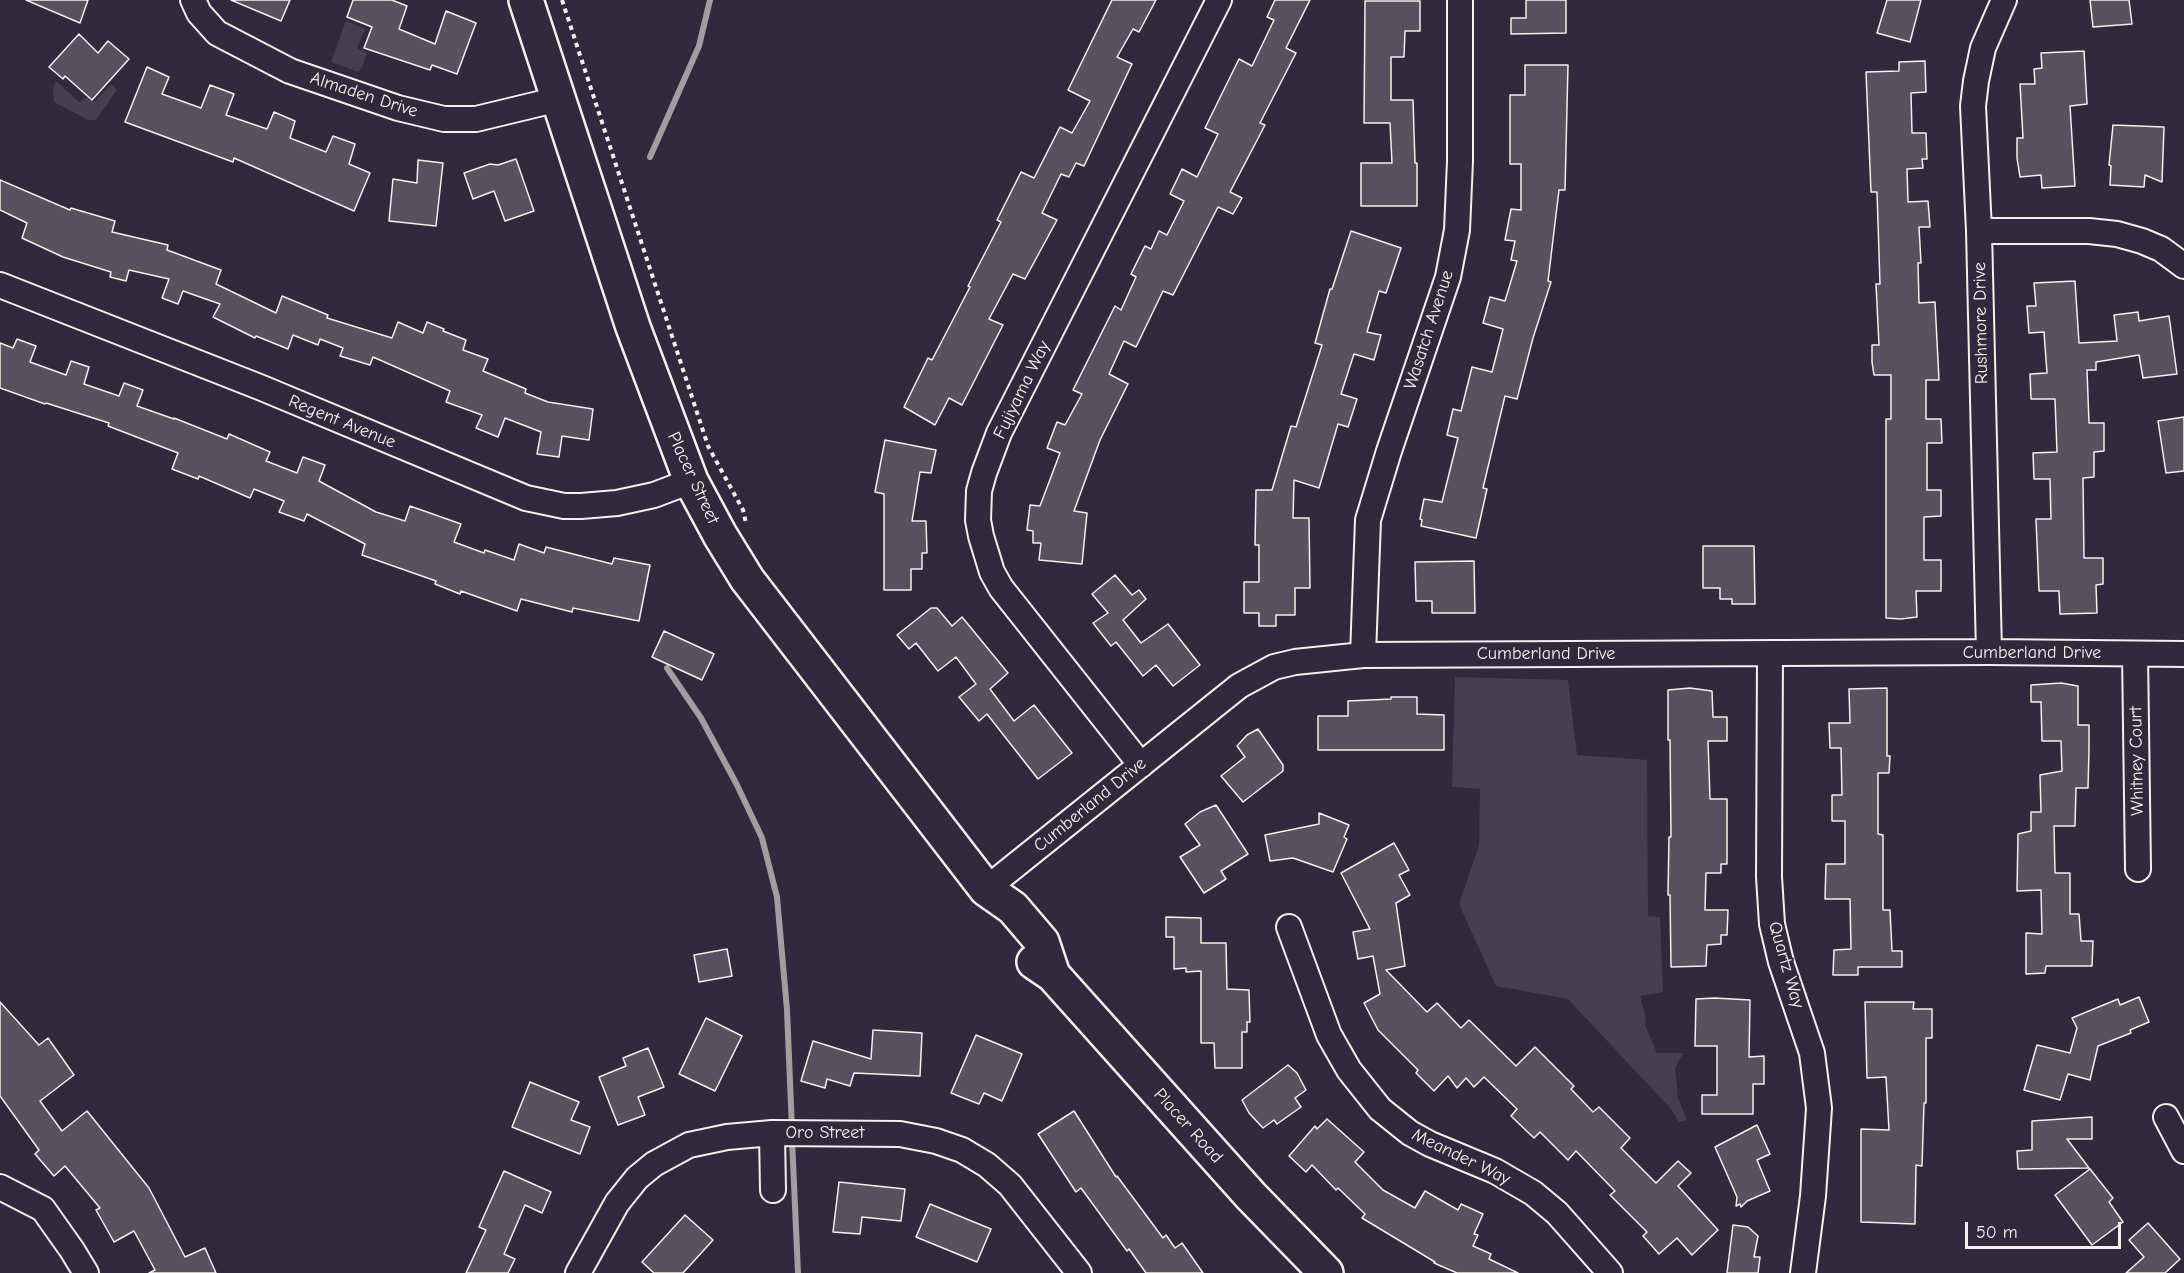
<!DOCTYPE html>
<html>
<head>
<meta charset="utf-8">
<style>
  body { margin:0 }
  #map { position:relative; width:2184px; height:1273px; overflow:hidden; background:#2f2a3d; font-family:"Comic Neue",sans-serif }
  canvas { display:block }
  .scale { position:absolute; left:1965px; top:1222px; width:156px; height:27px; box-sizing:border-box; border:3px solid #f4f1e8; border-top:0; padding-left:8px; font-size:18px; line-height:21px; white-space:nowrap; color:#f4f1e8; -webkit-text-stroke:4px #2f2a3d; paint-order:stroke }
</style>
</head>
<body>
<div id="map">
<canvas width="2184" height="1273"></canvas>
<div class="scale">50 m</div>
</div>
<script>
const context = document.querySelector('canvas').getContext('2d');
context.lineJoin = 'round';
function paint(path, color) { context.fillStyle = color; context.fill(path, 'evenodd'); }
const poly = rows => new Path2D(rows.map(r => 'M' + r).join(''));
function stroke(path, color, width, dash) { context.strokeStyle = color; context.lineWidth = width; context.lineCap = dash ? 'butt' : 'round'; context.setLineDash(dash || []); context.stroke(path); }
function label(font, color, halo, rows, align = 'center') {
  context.font = font + ' "Comic Neue",sans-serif'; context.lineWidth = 4.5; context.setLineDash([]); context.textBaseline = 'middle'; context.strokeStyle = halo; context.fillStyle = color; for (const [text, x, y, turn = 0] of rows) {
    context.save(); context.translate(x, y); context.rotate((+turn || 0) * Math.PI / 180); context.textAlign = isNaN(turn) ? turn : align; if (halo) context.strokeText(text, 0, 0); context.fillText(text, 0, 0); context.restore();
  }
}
paint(poly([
  [346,21,365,29,357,48,367,53,362,67,358,72,331,62],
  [56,81,80,103,86,97,94,102,111,84,117,90,96,120,88,120,54,102,53,88],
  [1455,677,1568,680,1577,755,1647,760,1648,916,1660,917,1663,992,1640,996,1646,1018,1645,1025,1657,1053,1683,1053,1675,1069,1678,1098,1687,1120,1679,1122,1671,1109,1568,999,1496,986,1459,904,1479,845,1480,789,1452,787]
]), '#454050');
stroke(poly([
  [650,157,699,46,710,0],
  [667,668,701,718,737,785,762,838,777,897,787,1010,792,1129],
  [792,1139,798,1273]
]), '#a19ea0', 6);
const building = poly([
  [26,0,88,0,80,23,26,0],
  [231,0,290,0,281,21,231,0],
  [353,0,392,0,407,6,399,29,435,44,446,11,476,23,457,74,432,65,430,70,364,48,372,27,347,17,353,0],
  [1112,0,1156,0,1139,32,1133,29,1117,57,1132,64,1084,166,1076,163,1069,177,1061,174,1042,213,1057,220,1025,279,1013,274,989,319,1003,325,962,405,949,398,935,425,904,407,928,358,932,360,970,287,968,286,1001,222,997,220,1021,172,1034,178,1060,127,1072,133,1090,101,1068,90,1112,0],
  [1275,0,1310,0,1286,48,1296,53,1260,123,1265,125,1230,192,1242,198,1233,214,1218,207,1173,295,1163,291,1136,347,1124,341,1109,374,1128,384,1100,440,1074,511,1087,513,1082,564,1039,560,1041,543,1033,543,1033,531,1027,530,1030,505,1040,506,1060,453,1047,448,1057,422,1065,425,1082,394,1073,390,1115,306,1121,310,1136,277,1131,274,1145,246,1151,249,1159,231,1167,235,1184,201,1170,194,1182,169,1197,177,1218,134,1205,128,1239,59,1252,66,1274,20,1267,17,1275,0],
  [1526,0,1566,0,1566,33,1511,34,1511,18,1526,18,1526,0],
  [1887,0,1921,0,1910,42,1877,33,1887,0],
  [2090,0,2129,0,2132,24,2093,27,2090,0],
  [1365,1,1420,1,1420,31,1405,31,1404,57,1391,57,1391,100,1413,100,1415,163,1417,163,1417,206,1361,206,1361,163,1392,163,1390,123,1364,123,1365,1],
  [79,34,98,53,108,41,129,59,92,100,65,76,63,79,49,67,79,34],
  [2084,51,2087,104,2070,106,2075,186,2042,188,2041,175,2020,177,2017,158,2017,138,2023,138,2020,84,2035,84,2034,69,2042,68,2041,53,2084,51],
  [1925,61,1926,92,1911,93,1912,133,1926,133,1927,159,1922,159,1923,168,1907,169,1908,202,1928,201,1930,227,1919,227,1921,263,1918,263,1919,303,1935,302,1939,380,1926,380,1926,419,1941,419,1942,443,1927,443,1927,490,1941,490,1941,516,1924,517,1924,560,1941,560,1941,591,1916,591,1917,617,1901,619,1886,618,1886,419,1891,419,1891,375,1874,375,1872,362,1872,345,1879,345,1876,284,1880,284,1877,192,1871,192,1866,72,1899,71,1899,62,1925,61],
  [1525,65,1568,65,1565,190,1559,190,1548,281,1551,282,1533,338,1517,399,1505,396,1483,488,1487,489,1476,538,1421,526,1422,520,1420,519,1424,499,1442,502,1458,438,1447,435,1453,409,1461,411,1472,367,1492,372,1503,329,1483,323,1490,297,1505,301,1517,261,1511,260,1515,241,1505,240,1511,209,1521,210,1521,164,1510,164,1510,95,1525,95,1525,65],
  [147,67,169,77,162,94,201,108,210,85,234,94,226,115,267,129,274,112,295,121,290,138,326,152,333,136,355,144,349,164,370,173,354,211,234,158,233,162,125,122,147,67],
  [2113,125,2164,127,2162,182,2145,175,2144,187,2110,185,2111,166,2109,165,2113,125],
  [516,159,534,211,505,221,494,191,473,199,464,173,490,164,498,165,516,159],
  [418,160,443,163,436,226,389,221,393,179,417,183,418,160],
  [0,180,70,210,71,208,115,221,112,232,168,245,167,250,221,270,216,284,276,313,282,296,328,315,327,318,392,338,398,322,423,333,427,322,444,329,443,331,466,340,463,350,488,359,483,371,526,389,525,393,548,402,593,409,589,440,562,436,559,457,537,454,541,432,505,418,498,437,476,428,482,415,446,402,450,391,373,357,370,365,340,356,343,348,320,339,318,345,293,335,288,349,256,336,255,338,213,317,220,304,183,291,178,304,162,298,169,279,129,270,126,281,110,277,111,272,63,257,22,238,27,223,0,210,0,180],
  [1351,231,1401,248,1386,293,1379,291,1367,332,1381,335,1374,360,1354,354,1341,394,1357,399,1348,427,1338,424,1319,488,1294,480,1293,518,1309,518,1310,588,1295,588,1295,615,1276,615,1276,626,1259,626,1259,613,1244,613,1244,582,1259,582,1259,545,1255,545,1256,490,1272,490,1291,426,1296,427,1322,345,1315,343,1330,289,1332,289,1351,231],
  [2075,281,2079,343,2117,341,2114,315,2138,312,2139,321,2169,316,2177,374,2143,378,2139,355,2096,362,2096,370,2087,370,2089,423,2104,423,2104,451,2094,452,2094,477,2083,478,2084,558,2103,558,2103,584,2096,585,2097,613,2060,614,2059,591,2039,591,2036,519,2051,519,2050,479,2034,479,2033,453,2057,452,2055,399,2031,399,2030,374,2047,373,2044,332,2029,333,2027,306,2036,306,2034,283,2075,281],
  [17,339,36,346,30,362,66,375,71,361,89,367,84,384,119,396,124,383,143,390,137,406,174,419,174,418,227,439,229,434,270,452,266,461,297,473,303,457,325,465,319,481,376,512,405,521,410,506,461,524,454,542,484,553,485,550,514,560,519,544,544,553,546,547,612,564,614,558,650,565,639,621,573,608,572,612,521,599,517,611,461,591,460,594,435,584,436,581,362,555,365,544,307,514,304,521,279,512,284,501,254,489,250,498,199,476,198,479,172,469,178,453,108,426,109,423,46,403,45,404,0,388,0,343,13,348,17,339],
  [2184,417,2184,471,2166,473,2158,421,2184,417],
  [885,440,936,450,931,473,920,472,912,521,926,521,927,553,922,553,922,569,911,569,911,590,884,590,884,494,875,492,885,440],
  [1703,546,1754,546,1755,604,1732,604,1732,599,1720,599,1720,588,1703,588,1703,546],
  [1474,561,1475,613,1432,613,1432,601,1416,601,1415,562,1474,561],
  [1115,575,1132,595,1139,590,1146,599,1123,620,1141,643,1168,624,1200,665,1173,686,1156,665,1143,676,1116,642,1111,646,1093,623,1108,613,1092,594,1115,575],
  [931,608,937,608,952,626,962,617,1008,673,990,689,1014,721,1034,705,1072,753,1038,779,987,714,979,721,959,697,976,684,956,657,938,671,916,643,909,649,897,635,931,608],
  [664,631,714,654,702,680,652,657,664,631],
  [2061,683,2078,686,2078,725,2089,725,2089,750,2088,788,2076,788,2075,826,2054,826,2055,873,2070,873,2070,914,2079,914,2081,941,2093,941,2092,966,2046,966,2045,973,2026,974,2026,933,2042,934,2041,890,2017,891,2018,834,2031,831,2031,812,2041,812,2040,775,2062,771,2061,741,2042,741,2041,702,2031,702,2031,685,2061,683],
  [1690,688,1712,691,1713,717,1727,717,1727,741,1708,741,1710,799,1727,799,1727,864,1721,864,1721,873,1706,873,1705,910,1728,910,1727,935,1721,935,1721,944,1707,945,1706,966,1671,967,1670,895,1668,895,1669,837,1671,837,1670,740,1668,740,1668,690,1690,688],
  [1887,688,1887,756,1890,756,1889,773,1878,773,1878,834,1883,835,1883,910,1890,910,1892,951,1902,951,1902,967,1858,967,1858,975,1833,975,1834,950,1851,949,1850,899,1825,899,1826,864,1845,864,1845,821,1832,821,1832,795,1842,795,1841,748,1830,748,1829,723,1850,723,1849,689,1887,688],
  [1391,697,1417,697,1417,714,1444,715,1444,750,1318,750,1318,716,1348,716,1348,701,1391,699,1391,697],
  [1258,729,1283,765,1283,771,1243,802,1221,776,1245,757,1237,746,1247,735,1258,729],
  [1216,805,1248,854,1221,871,1226,879,1204,893,1180,857,1200,845,1185,824,1200,812,1216,805],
  [1319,813,1349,825,1344,837,1347,839,1333,872,1293,858,1270,861,1265,835,1319,824,1319,813],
  [1394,843,1409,870,1399,875,1410,895,1396,903,1405,966,1386,970,1427,1012,1437,1003,1461,1028,1469,1020,1516,1066,1535,1047,1574,1086,1571,1089,1593,1112,1599,1107,1630,1138,1621,1148,1656,1183,1678,1161,1691,1173,1678,1186,1718,1230,1692,1255,1677,1238,1659,1254,1643,1236,1647,1232,1610,1195,1615,1191,1576,1151,1568,1160,1540,1132,1534,1138,1511,1116,1517,1109,1484,1077,1474,1087,1466,1078,1457,1088,1448,1076,1434,1091,1416,1073,1418,1070,1378,1030,1364,1003,1380,994,1373,956,1358,959,1353,932,1370,929,1341,873,1394,843],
  [1166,917,1201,918,1201,943,1226,943,1227,989,1249,990,1250,1022,1247,1022,1247,1032,1242,1032,1242,1068,1215,1068,1214,1043,1201,1043,1201,971,1186,972,1186,968,1174,969,1174,937,1166,937,1166,917],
  [727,949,732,976,699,982,694,955,727,949],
  [2139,997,2149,1022,2130,1030,2131,1033,2098,1046,2090,1080,2068,1074,2060,1100,2024,1090,2037,1045,2070,1053,2077,1028,2072,1018,2118,999,2120,1005,2139,997],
  [1715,998,1750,1000,1749,1057,1764,1056,1764,1084,1753,1084,1753,1114,1702,1114,1702,1095,1717,1095,1717,1046,1695,1046,1696,999,1715,998],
  [0,1002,39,1045,48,1038,74,1075,40,1101,62,1131,87,1111,149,1188,185,1257,205,1248,216,1273,149,1273,155,1270,134,1231,114,1242,96,1210,100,1208,65,1166,54,1176,35,1154,39,1150,0,1096,0,1002],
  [1865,1002,1914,1002,1913,1009,1932,1009,1932,1038,1926,1038,1926,1103,1924,1103,1922,1166,1916,1165,1915,1224,1861,1222,1861,1129,1889,1130,1886,1077,1867,1078,1865,1002],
  [706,1018,742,1036,715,1091,679,1074,706,1018],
  [873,1030,922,1033,920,1076,854,1073,850,1086,827,1079,825,1088,801,1081,813,1041,871,1059,873,1030],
  [976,1035,1022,1054,1002,1101,984,1093,979,1104,951,1093,976,1035],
  [648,1048,664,1087,638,1097,645,1115,618,1125,599,1077,626,1066,623,1058,648,1048],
  [1288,1065,1297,1073,1306,1090,1295,1098,1301,1107,1277,1124,1274,1120,1263,1128,1249,1113,1242,1100,1288,1065],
  [530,1082,579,1102,571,1120,590,1127,580,1154,512,1127,530,1082],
  [1074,1111,1116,1177,1117,1176,1163,1238,1166,1235,1175,1248,1182,1243,1203,1273,1146,1273,1129,1249,1127,1251,1081,1188,1076,1192,1038,1134,1074,1111],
  [2092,1117,2092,1139,2067,1139,2089,1168,2018,1169,2017,1151,2032,1150,2032,1121,2092,1117],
  [1327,1119,1364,1152,1355,1162,1383,1190,1415,1208,1425,1191,1458,1210,1461,1204,1483,1214,1474,1234,1478,1235,1473,1246,1491,1254,1489,1259,1518,1273,1457,1273,1434,1263,1435,1262,1362,1218,1365,1214,1338,1188,1336,1190,1312,1165,1306,1172,1289,1156,1315,1126,1317,1129,1327,1119],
  [1757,1125,1770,1154,1757,1160,1770,1191,1747,1201,1741,1207,1740,1204,1736,1206,1737,1197,1715,1147,1757,1125],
  [2090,1169,2113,1198,2109,1202,2123,1222,2092,1245,2055,1195,2090,1169],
  [504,1171,551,1192,542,1213,525,1205,504,1254,515,1259,508,1273,466,1273,486,1230,479,1227,504,1171],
  [839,1182,905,1189,901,1221,862,1217,860,1234,833,1232,839,1182],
  [930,1204,991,1229,977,1262,916,1237,930,1204],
  [685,1215,713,1240,683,1273,654,1273,642,1262,685,1215],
  [2148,1223,2180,1259,2165,1273,2126,1273,2144,1257,2129,1240,2148,1223],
  [1733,1225,1748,1227,1758,1236,1754,1257,1760,1257,1758,1273,1727,1273,1733,1225]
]);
paint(building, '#56525f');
stroke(building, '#f4f1e8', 1.5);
const minor = poly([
  [193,0,199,13,217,33,290,71,398,108,444,119,476,119,559,99],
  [1979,231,2089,231,2117,234,2142,241,2161,249,2184,266],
  [0,285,262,388,526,498,564,506,581,506,617,503,654,495,691,481],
  [1989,652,1979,231,1973,106,1976,81,1983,48,2004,0],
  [1770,653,1769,877,1772,924,1781,962,1812,1053,1819,1108,1813,1196,1803,1273],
  [2135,654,2138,869],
  [1363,655,1368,520,1389,451,1448,277,1457,230,1460,161,1460,0],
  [1141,765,1001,588,992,572,981,536,978,520,979,491,984,473,999,433,1219,0],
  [986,889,1239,686,1274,667,1295,662,1363,655,1989,652,2184,654],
  [1289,927,1329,1035,1349,1070,1380,1109,1410,1133,1430,1144,1495,1171,1533,1193,1557,1213,1610,1273],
  [2166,1117,2184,1151],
  [772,1133,773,1190],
  [0,1187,43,1209,72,1250,86,1273],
  [578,1273,617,1203,637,1178,654,1164,689,1145,727,1137,772,1133,900,1134,936,1141,962,1150,987,1165,1010,1185,1079,1273]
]);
const secondary = poly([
  [526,0,633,327,691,481,720,535,747,579,986,889,1013,908,1042,942,1053,975],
  [1034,962,1053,975,1251,1196,1326,1273]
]);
stroke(minor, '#f4f1e8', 28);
stroke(secondary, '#f4f1e8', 38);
stroke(poly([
  [562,0,708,446,743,510,746,523]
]), '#f4f1e8', 4, [4.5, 4.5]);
stroke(minor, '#2f2a3d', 24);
stroke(secondary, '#2f2a3d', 33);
label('18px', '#f4f1e8', '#2f2a3d', [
  ["Almaden Drive",364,95,18],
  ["Rushmore Drive",1981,323,-91],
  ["Wasatch Avenue",1429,330,-72],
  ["Fujiyama Way",1022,390,-64],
  ["Regent Avenue",342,422,22],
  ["Placer Street",693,478,65],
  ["Cumberland Drive",2032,653],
  ["Cumberland Drive",1546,654],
  ["Whitney Court",2137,761,-91],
  ["Cumberland Drive",1090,805,-39],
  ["Quartz Way",1786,965,74],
  ["Placer Road",1188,1126,48],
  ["Oro Street",825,1133],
  ["Meander Way",1461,1157,26]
]);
</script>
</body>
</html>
